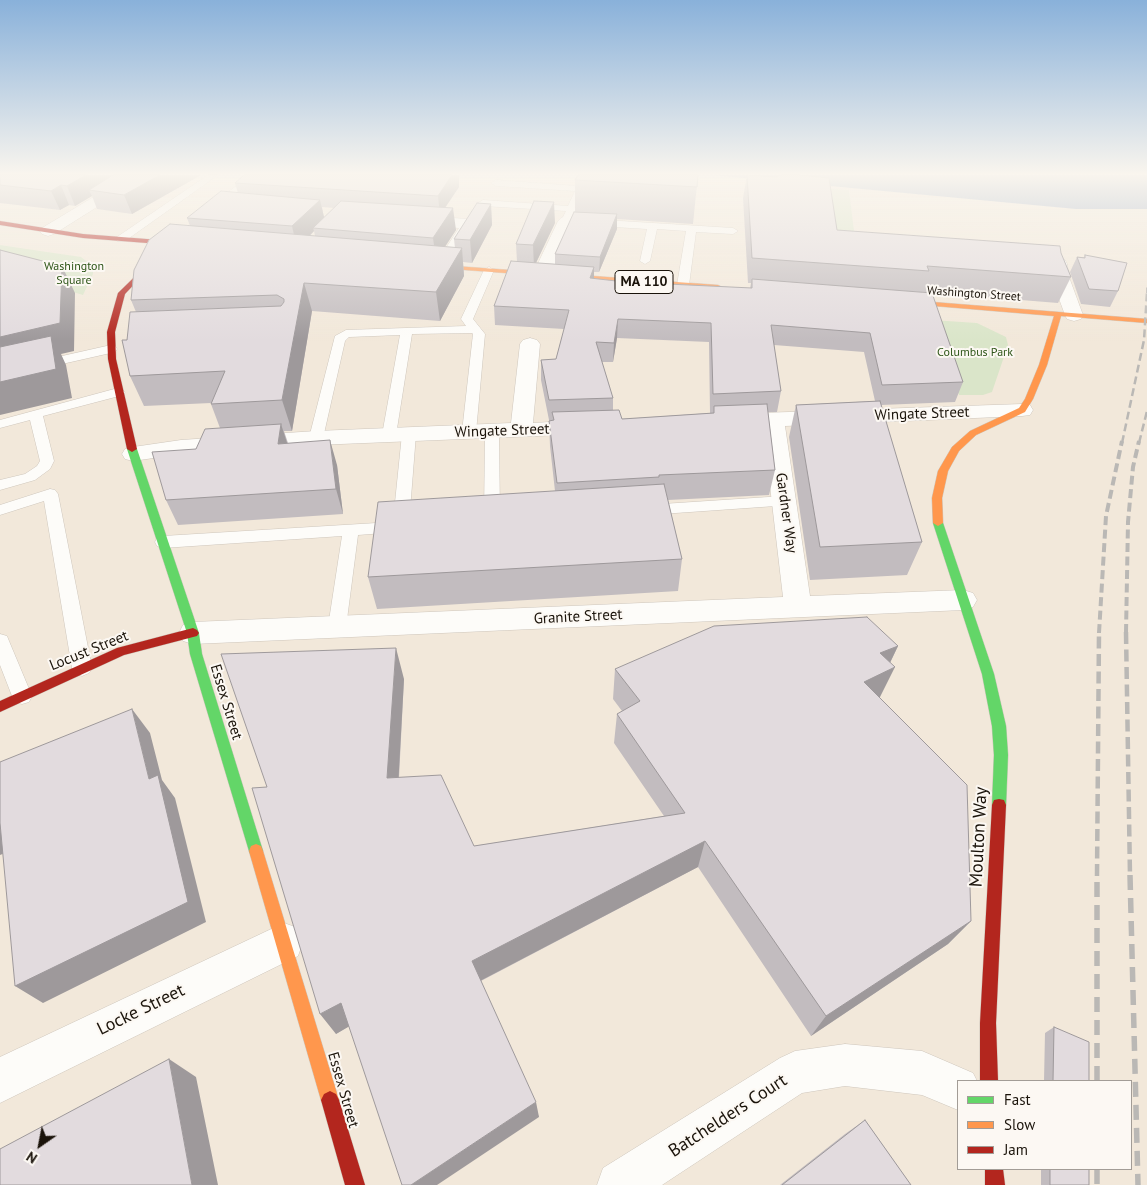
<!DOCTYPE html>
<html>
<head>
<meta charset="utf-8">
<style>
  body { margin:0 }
  #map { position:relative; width:1147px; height:1185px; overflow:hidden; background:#f2e8da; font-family:"PT Sans",sans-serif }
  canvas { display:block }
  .legend { position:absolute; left:957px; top:1080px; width:175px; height:90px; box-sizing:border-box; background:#fcf8f3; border:1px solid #a29c96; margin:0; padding:6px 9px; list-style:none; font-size:15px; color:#1a130a }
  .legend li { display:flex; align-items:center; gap:10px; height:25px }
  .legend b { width:25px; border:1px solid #a29c96 }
  .north { position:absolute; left:15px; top:1120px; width:50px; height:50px; -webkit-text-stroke:4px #fcf8f3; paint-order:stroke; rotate:213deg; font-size:14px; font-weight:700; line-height:20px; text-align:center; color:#1a130a }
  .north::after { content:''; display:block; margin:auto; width:18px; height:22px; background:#1a130a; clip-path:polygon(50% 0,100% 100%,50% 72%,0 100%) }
</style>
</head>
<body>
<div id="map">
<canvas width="1147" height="1185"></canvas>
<ul class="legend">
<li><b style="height:6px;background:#63d668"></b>Fast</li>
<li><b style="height:6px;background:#ff974d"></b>Slow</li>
<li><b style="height:6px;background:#b3261e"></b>Jam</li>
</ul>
<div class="north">N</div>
</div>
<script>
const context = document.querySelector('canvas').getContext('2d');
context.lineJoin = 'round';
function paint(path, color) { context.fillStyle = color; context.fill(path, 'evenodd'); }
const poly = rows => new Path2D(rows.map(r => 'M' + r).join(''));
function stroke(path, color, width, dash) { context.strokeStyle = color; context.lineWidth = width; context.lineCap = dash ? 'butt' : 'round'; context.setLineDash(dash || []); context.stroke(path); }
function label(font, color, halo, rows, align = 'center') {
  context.font = font + ' "PT Sans",sans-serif'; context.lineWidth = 4; context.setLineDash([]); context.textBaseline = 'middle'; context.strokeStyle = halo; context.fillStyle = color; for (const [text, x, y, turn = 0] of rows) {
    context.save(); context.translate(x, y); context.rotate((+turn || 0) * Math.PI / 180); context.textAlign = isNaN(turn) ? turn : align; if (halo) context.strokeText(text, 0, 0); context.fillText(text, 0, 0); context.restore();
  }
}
paint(poly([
  [771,185,849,190,854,231,772,225],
  [0,245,81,257,93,266,93,274,83,295,0,270],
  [932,320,977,323,1006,337,1008,345,992,392,983,395,959,395]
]), '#dae5c9');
paint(poly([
  [712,175,1147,175,1147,209,1076,209]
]), '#9aacc6');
const lane = poly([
  [208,175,218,175,125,241,117,241,117,237,208,175],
  [251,175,261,175,218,208,212,208,212,204,251,175],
  [582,175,591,175,572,218,733,228,738,231,733,234,696,232,689,285,683,288,677,285,686,231,657,229,650,261,645,264,640,261,647,229,566,224,561,221,566,211,483,206,478,203,483,200,568,206,575,191,496,186,491,183,496,180,577,186,582,175],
  [489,267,494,270,473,319,485,334,476,432,474,435,464,435,462,432,473,334,472,333,412,334,396,435,394,438,389,439,384,438,382,435,400,335,349,337,345,341,323,438,321,441,311,441,309,438,335,336,346,330,466,326,461,319,484,270,489,267],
  [111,345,115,346,117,349,115,352,0,378,0,370,111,345],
  [118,388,125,392,123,395,43,416,54,461,50,469,35,480,0,490,0,480,25,474,37,466,40,461,30,420,0,428,0,420,118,388],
  [492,427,497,428,499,431,500,519,498,523,492,524,486,523,484,519,485,431,487,428,492,427],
  [409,430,414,431,416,434,409,523,403,531,397,532,358,535,346,627,343,632,337,634,331,632,328,627,342,536,163,548,157,546,155,542,157,538,163,536,393,522,402,434,404,431,409,430],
  [50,489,55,490,58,494,92,668,89,673,82,676,75,673,72,668,44,501,0,515,0,505,50,489],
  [784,496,790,497,792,501,790,505,647,515,641,514,639,510,641,506,647,505,784,496],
  [0,634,7,636,9,641,32,696,29,702,22,704,15,702,12,696,0,665,0,634]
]);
const street = poly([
  [130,175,148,175,54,234,48,236,42,234,40,231,42,228,130,175],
  [419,216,469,219,474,221,477,224,458,254,452,256,446,254,444,251,459,228,414,224,411,221,414,218,419,216],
  [566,216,571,218,574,221,551,274,548,278,542,279,536,278,533,274,558,221,561,218,566,216],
  [1059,259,1065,260,1067,264,1069,277,1083,315,1081,319,1074,321,1067,319,1065,315,1051,277,1051,264,1053,260,1059,259],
  [530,338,537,340,540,344,533,423,586,420,594,422,597,427,594,432,586,434,316,445,181,454,133,461,125,459,122,454,125,449,133,447,181,440,316,431,511,423,520,344,523,340,530,338],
  [1022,404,1030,405,1033,410,1030,415,1022,416,785,426,810,596,963,590,973,593,977,600,973,607,963,610,193,644,183,641,179,633,183,625,193,622,783,597,763,426,731,428,723,426,720,421,723,416,731,414,1022,404],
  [284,923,298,928,303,942,298,956,0,1103,0,1057,284,923],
  [845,1044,922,1051,973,1073,977,1081,958,1081,958,1110,922,1095,845,1086,802,1093,662,1185,597,1185,603,1168,780,1058,795,1051,845,1044]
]);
const fast = poly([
  [132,446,137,449,199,633,202,654,263,851,261,856,256,858,251,856,249,851,190,654,187,633,127,449,132,446],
  [938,520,943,523,994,674,1006,726,1008,755,1006,805,1004,810,999,811,994,810,992,805,994,755,992,726,982,674,933,523,938,520]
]);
const slow = poly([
  [427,264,718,285,722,287,718,289,425,267,424,266,427,264],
  [895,299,1147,319,1147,323,1061,316,1047,365,1033,399,1025,412,976,435,959,451,948,471,942,498,943,523,938,526,933,523,932,498,938,471,952,447,970,431,1019,408,1025,399,1039,365,1054,316,898,303,894,301,895,299],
  [256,844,261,846,263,851,339,1100,336,1106,330,1109,324,1106,321,1100,249,851,251,846,256,844]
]);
const jam = poly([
  [0,221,83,234,185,242,188,244,185,246,83,238,0,225,0,221],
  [159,253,161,254,161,256,125,294,115,332,116,359,137,449,132,452,127,449,108,359,107,332,118,293,159,253],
  [193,628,197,630,199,633,197,636,124,655,0,712,0,701,117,648,193,628],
  [999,799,1004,800,1006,805,996,1023,998,1081,980,1081,980,1023,992,805,994,800,999,799],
  [330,1091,336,1094,339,1100,365,1185,345,1185,321,1100,324,1094,330,1091],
  [985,1169,1003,1169,1005,1185,985,1185,985,1169]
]);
stroke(lane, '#cec6bc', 1);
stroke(street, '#cec6bc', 1);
stroke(fast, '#cec6bc', 1);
stroke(slow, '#cec6bc', 1);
stroke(jam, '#cec6bc', 1);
paint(lane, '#fdfcf9');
paint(street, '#fdfcf9');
paint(fast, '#63d668');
paint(slow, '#ff974d');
paint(jam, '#b3261e');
stroke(poly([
  [1147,293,1147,285]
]), '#bab8b5', 2, [5.5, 3]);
stroke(poly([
  [1122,443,1144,340,1147,292],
  [1139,443,1147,411]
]), '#bab8b5', 2.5, [8, 4]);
stroke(poly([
  [1099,633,1106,516,1122,441],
  [1126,633,1128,522,1133,467,1139,441]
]), '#bab8b5', 4, [9, 4.5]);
stroke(poly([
  [1126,632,1130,876],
  [1097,876,1099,632]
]), '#bab8b5', 4.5, [12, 5.5]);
stroke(poly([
  [1130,875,1138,1185],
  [1097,1081,1097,875],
  [1097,1169,1097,1185]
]), '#bab8b5', 5.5, [15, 8]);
paint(poly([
  [0,175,201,175,132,214,97,209,92,196,75,206,69,205,60,210,0,203],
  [698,175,693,224,617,219,617,229,599,272,594,272,594,279,625,282,750,288,751,283,748,283,743,198,747,175,837,230,1061,253,1071,277,1058,303,922,292,963,382,955,402,881,405,922,542,907,575,810,580,789,437,796,405,875,401,864,352,774,345,781,391,777,412,768,412,775,470,769,495,668,500,682,559,678,591,377,609,368,577,555,491,550,446,549,420,541,380,541,360,556,359,564,329,495,325,494,306,517,262,516,244,555,223,536,263,555,264,555,254,575,212,575,180],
  [617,338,709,342,710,413,622,419,613,410,613,398,602,362,613,362],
  [459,177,459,187,445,208,456,230,445,247,455,248,454,239,491,204,492,225,472,263,463,262,464,276,440,321,312,311,292,431,284,431,288,443,337,465,343,514,178,525,166,500,196,449,220,428,211,404,211,403,144,406,130,376,127,340,136,312,131,300,190,226,187,218,238,193,235,183],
  [322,207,334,208,324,218],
  [314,231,315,236,310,236],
  [1085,255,1118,291,1110,307,1081,304,1070,272,1077,257,1084,257],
  [898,646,890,663,879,697,971,921,948,944,811,1036,698,867,481,981,539,1117,349,1026,336,1034,267,787,404,679,399,778,474,846,664,816,614,743,617,714,622,711,613,699,615,669],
  [1054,1027,1089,1081,1044,1081,1045,1033],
  [865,1120,911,1185,780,1185,845,1134],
  [1041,1169,1089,1169,1089,1185,1041,1185]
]), '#c2bcbf');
paint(poly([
  [86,175,126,175,89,190,92,196,75,206,67,186],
  [160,175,201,175,132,214,124,195],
  [452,175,460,175,459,177,459,187,440,215,438,196],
  [61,185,69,205,60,210,51,191],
  [320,200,325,221,313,228,314,231,297,248,292,226],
  [554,202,555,223,534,267,533,245],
  [491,204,492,225,472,263,470,240],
  [453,208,456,230,436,260,433,238],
  [617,214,617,229,599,272,600,257],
  [462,248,464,276,440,321,436,292],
  [62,266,75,293,74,351,61,354,66,365,72,398,0,415,0,337],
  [594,267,594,286,590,278],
  [304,283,312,311,292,431,282,400],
  [618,319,617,338,613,362,614,343],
  [281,424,289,449,278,444],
  [330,440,337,465,343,514,336,489],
  [898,646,886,671,895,667,880,697,850,712,864,682,880,653],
  [396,648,404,679,397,806,387,778],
  [132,709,150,733,162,780,175,798,206,922,43,1003,15,986,149,779],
  [0,823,25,845,0,855],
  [705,841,698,867,478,982,472,961],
  [971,921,948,944,811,1036,826,1016],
  [341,1003,355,1023,336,1034,320,1014],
  [169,1059,196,1077,218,1185,192,1185],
  [536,1102,539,1117,437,1185,411,1185]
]), '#9e999b');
const building = poly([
  [0,175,86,175,67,186,61,185,51,191,0,185,0,175],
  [113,175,160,175,124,195,89,190,113,175],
  [244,175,452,175,438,196,235,183,244,175],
  [578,175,698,175,697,187,575,180,578,175],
  [747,175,776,177,781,175,799,175,829,178,837,230,1060,246,1061,253,1071,277,927,266,929,271,752,258,747,175],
  [221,191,320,200,292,226,187,218,221,191],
  [341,201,453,208,433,238,313,228,341,201],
  [534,201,554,202,533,245,516,244,534,201],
  [477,203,491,204,470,240,454,239,477,203],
  [574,212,617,214,600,257,555,254,574,212],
  [170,224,462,248,436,292,304,283,282,400,211,404,225,371,130,376,122,340,127,340,130,312,281,306,284,302,284,299,277,295,131,300,134,270,149,240,170,224],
  [0,250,62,266,60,323,0,337,0,250],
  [1085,255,1127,263,1118,291,1089,289,1077,257,1085,258,1085,255],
  [511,261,594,267,590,278,625,282,752,288,752,279,932,293,963,382,882,385,870,333,771,325,781,391,713,394,711,323,618,319,614,343,596,342,613,398,549,400,541,360,556,359,569,310,494,306,511,261],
  [51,336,56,369,0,382,0,347,51,336],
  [880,401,922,542,820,547,796,405,880,401],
  [767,404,775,470,659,475,659,477,557,483,549,421,554,420,552,412,619,410,622,419,714,413,714,406,767,404],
  [281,424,278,444,330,440,336,489,166,500,152,452,196,449,205,429,281,424],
  [664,484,682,559,368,577,378,502,664,484],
  [867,617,898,646,880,653,895,667,864,682,967,785,971,921,826,1016,705,841,472,961,536,1102,411,1185,402,1185,341,1003,320,1014,252,788,267,787,221,654,396,648,387,778,441,775,474,846,685,813,617,714,640,701,615,669,714,626,867,617],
  [132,709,149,779,158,775,188,902,15,986,0,823,0,762,132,709],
  [1054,1027,1089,1042,1089,1081,1053,1081,1054,1027],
  [169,1059,192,1185,0,1185,0,1149,169,1059],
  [865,1120,911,1185,782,1185,865,1120],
  [1050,1169,1089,1169,1089,1185,1050,1185,1050,1169]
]);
paint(building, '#e2dbde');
stroke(building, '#9e999b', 1);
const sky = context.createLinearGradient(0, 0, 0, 341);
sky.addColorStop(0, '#89b1da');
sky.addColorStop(0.51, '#f9f5ee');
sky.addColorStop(1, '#f9f5ee00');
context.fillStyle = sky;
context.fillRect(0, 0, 1147, 341);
label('12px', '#2e5619', '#fcf8f3', [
  ["Washington",74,267],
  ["Square",74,281],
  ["Columbus Park",975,353]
]);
label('12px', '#1a130a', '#fcf8f3', [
  ["Washington Street",974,294,4]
]);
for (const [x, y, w] of [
  [644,282,58]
]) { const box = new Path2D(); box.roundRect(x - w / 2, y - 11.5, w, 23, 4); context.fillStyle = '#fcf8f3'; context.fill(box); stroke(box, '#1a130a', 1); }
label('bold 14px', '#1a130a', null, [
  ["MA 110",644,282]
]);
label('15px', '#1a130a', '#fcf8f3', [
  ["Wingate Street",922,414,-2],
  ["Wingate Street",502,431,-2],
  ["Gardner Way",786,513,82],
  ["Granite Street",578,617,-3],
  ["Locust Street",89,651,-22],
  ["Essex Street",226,702,73],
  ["Essex Street",343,1090,74]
]);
label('18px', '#1a130a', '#fcf8f3', [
  ["Moulton Way",979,837,-87],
  ["Locke Street",141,1010,-26],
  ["Batchelders Court",728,1116,-33]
]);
</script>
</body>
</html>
